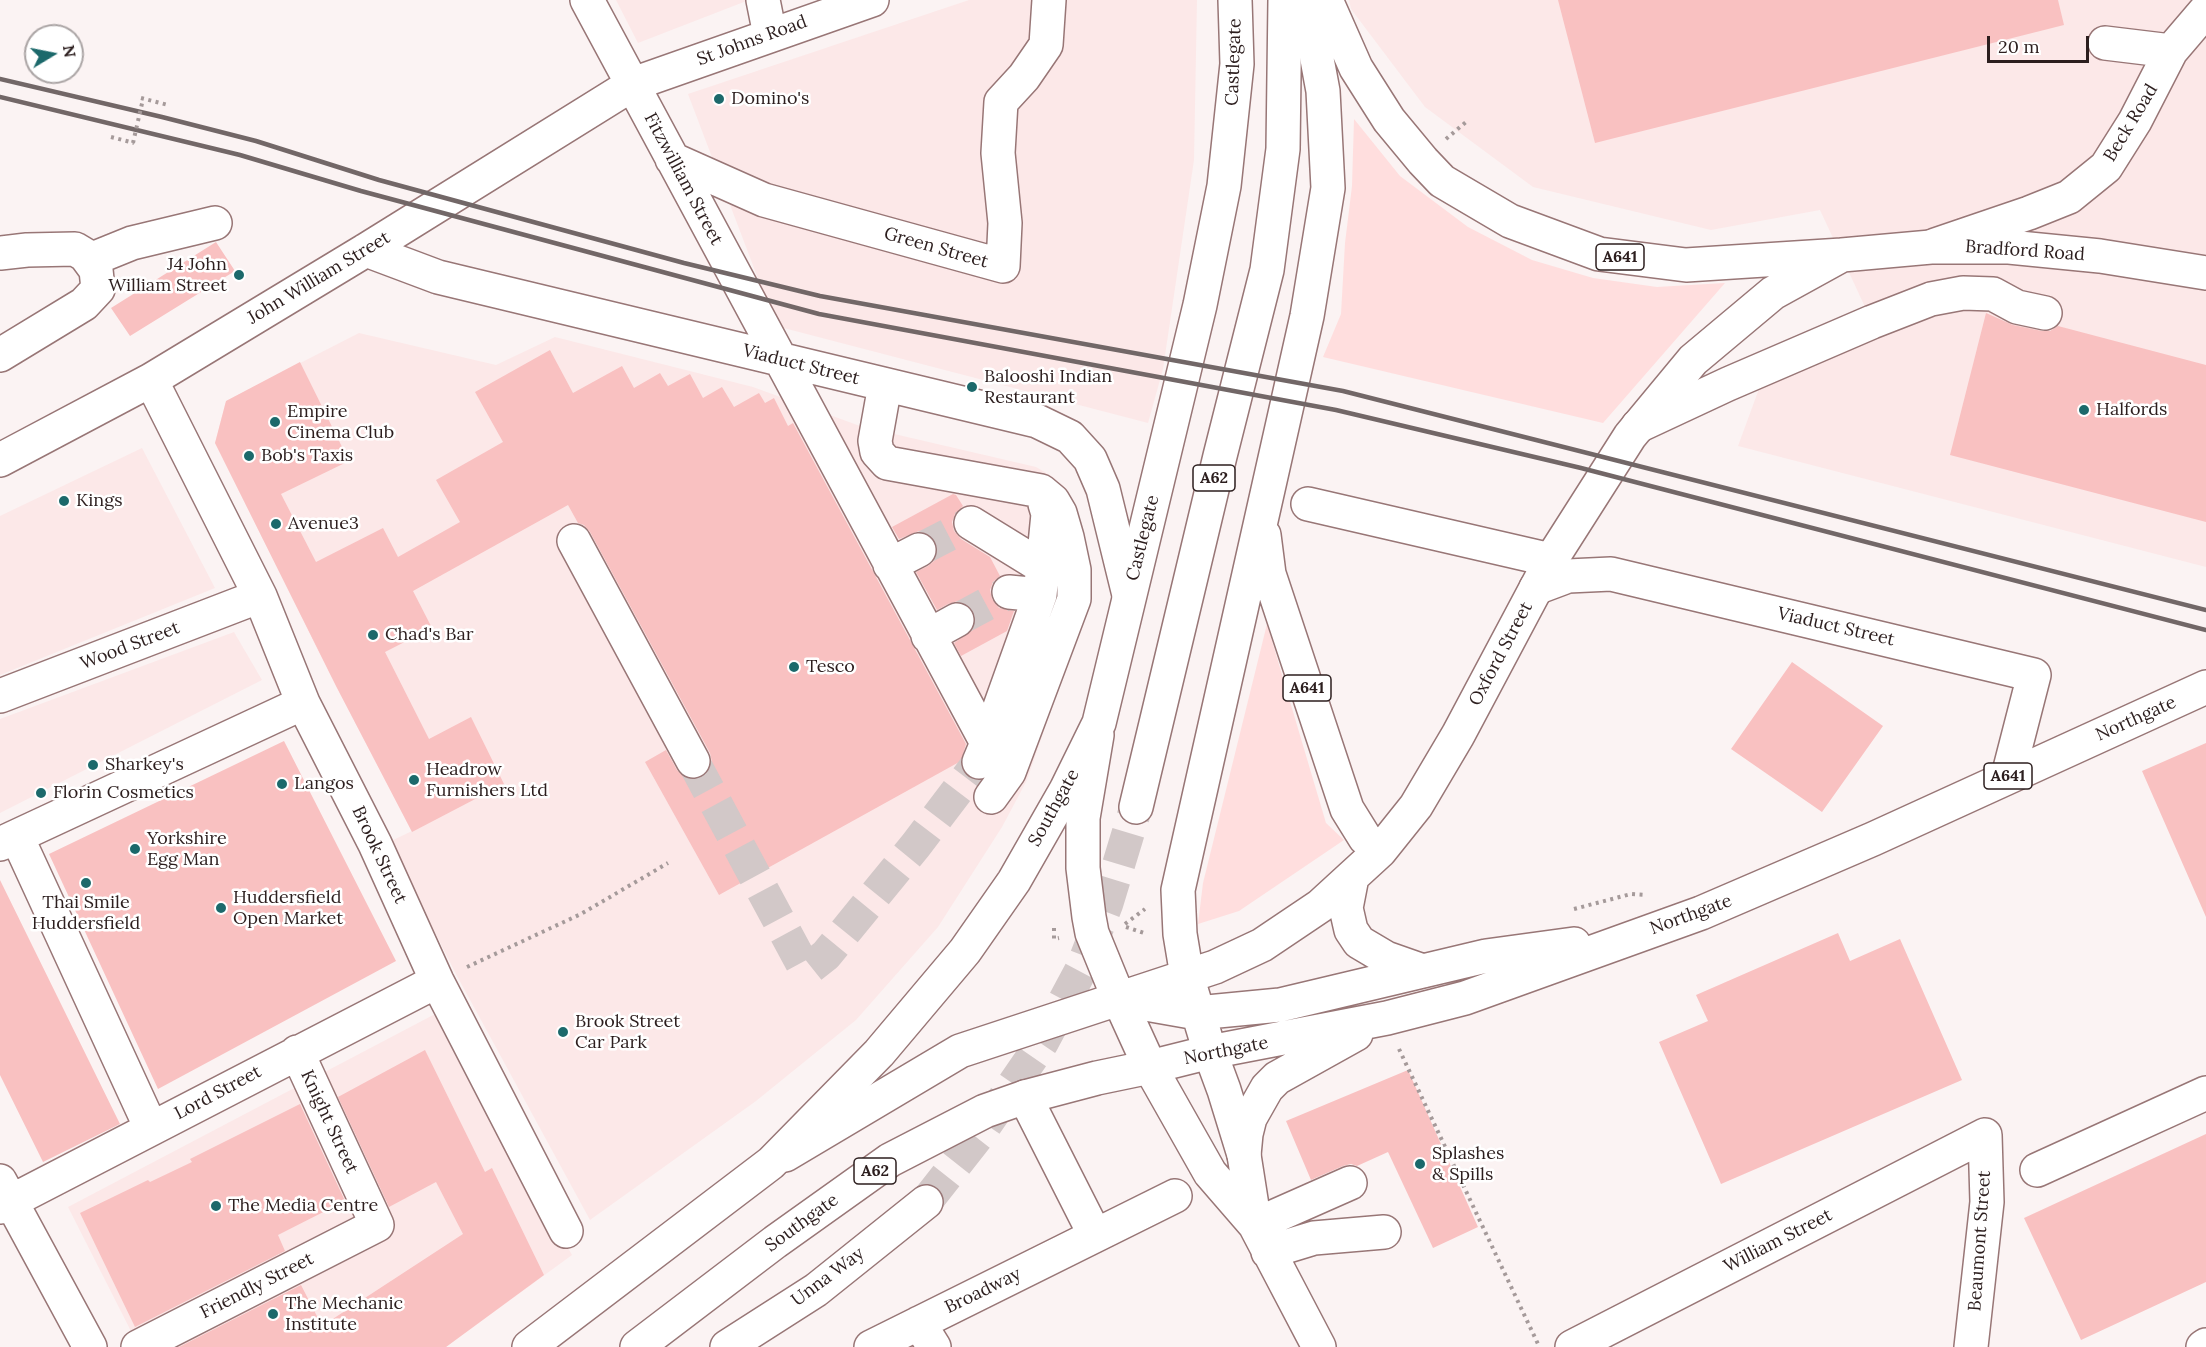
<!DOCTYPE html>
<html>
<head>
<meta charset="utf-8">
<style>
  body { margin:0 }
  #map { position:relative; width:2206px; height:1347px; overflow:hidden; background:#fbf3f3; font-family:Lora,serif }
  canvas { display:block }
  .north { position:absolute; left:24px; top:24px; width:60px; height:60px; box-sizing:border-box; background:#fff; border:2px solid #aba5a5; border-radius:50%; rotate:80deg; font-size:16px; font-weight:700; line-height:24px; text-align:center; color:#2c1e1e }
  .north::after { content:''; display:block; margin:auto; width:21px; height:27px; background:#1c696b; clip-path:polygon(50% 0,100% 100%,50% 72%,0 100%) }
  .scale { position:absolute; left:1987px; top:36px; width:102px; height:27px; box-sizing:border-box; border:3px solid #2c1e1e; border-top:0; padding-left:8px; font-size:18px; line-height:21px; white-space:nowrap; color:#2c1e1e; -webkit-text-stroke:4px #fff; paint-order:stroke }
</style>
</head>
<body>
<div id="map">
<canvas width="2206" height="1347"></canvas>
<div class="north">N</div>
<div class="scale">20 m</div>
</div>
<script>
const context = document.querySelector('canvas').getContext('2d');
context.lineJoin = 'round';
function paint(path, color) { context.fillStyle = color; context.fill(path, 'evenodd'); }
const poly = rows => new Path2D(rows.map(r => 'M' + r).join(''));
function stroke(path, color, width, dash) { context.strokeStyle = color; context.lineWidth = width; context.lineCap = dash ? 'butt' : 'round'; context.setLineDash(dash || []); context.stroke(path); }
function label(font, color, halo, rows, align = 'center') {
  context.font = font + ' Lora,serif'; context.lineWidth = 5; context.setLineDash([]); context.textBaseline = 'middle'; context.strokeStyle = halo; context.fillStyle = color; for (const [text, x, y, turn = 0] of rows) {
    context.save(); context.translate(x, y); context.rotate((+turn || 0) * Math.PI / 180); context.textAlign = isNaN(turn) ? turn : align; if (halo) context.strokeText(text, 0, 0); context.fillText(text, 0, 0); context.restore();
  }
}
paint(poly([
  [616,0,749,0,638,43],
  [969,0,1197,0,1194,160,1163,369,1148,423,776,326,688,94],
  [1349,0,2206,0,2206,567,1738,446,1767,367,1872,322,1820,210,1711,230,1533,187,1425,107,1351,9],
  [359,333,496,365,555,337,753,387,860,426,1036,467,1053,477,1067,489,1076,509,1085,550,1088,603,1027,780,1002,827,938,927,856,1020,756,1101,590,1220,457,976,389,842,412,831,336,686,215,443,226,401],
  [142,448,215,588,0,675,0,516],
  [234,632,262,680,0,813,0,719],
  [437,1013,572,1255,446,1347,139,1347,68,1207]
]), '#fce8e8');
paint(poly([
  [1354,119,1400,176,1468,227,1532,260,1593,278,1657,287,1725,283,1603,423,1323,357,1341,314,1345,243,1352,186],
  [1267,624,1326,823,1344,840,1239,911,1198,924,1203,883]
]), '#ffdede');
paint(poly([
  [1558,0,2058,0,2064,25,1595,143],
  [216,242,235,271,130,336,111,308],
  [1986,313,2013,325,2042,331,2050,331,2058,326,2206,365,2206,522,1950,455],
  [550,350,573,393,622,366,634,388,660,373,668,386,690,374,703,398,722,387,734,407,759,393,765,403,774,398,788,426,793,423,966,744,961,761,719,895,645,762,666,750,677,770,684,777,693,780,701,778,709,771,712,762,710,753,590,532,584,525,578,523,568,505,413,591,432,628,385,652,429,739,471,717,504,784,412,832,336,686,215,443,226,401,300,362,349,461,281,494,316,562,383,528,398,557,460,522,436,480,503,442,475,392],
  [953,494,956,495,963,506,955,514,952,522,954,531,961,539,990,557,1000,576,993,582,990,590,992,599,999,608,1014,611,1007,631,961,656,954,643,973,630,976,621,974,611,967,604,958,601,948,604,937,610,916,572,928,566,935,560,938,550,935,541,929,534,919,531,899,539,892,527],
  [1792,662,1883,726,1822,812,1731,749],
  [284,741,396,961,158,1089,49,854],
  [2206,743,2206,917,2142,771],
  [0,880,120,1124,43,1162,0,1075],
  [1838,933,1850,961,1900,939,1962,1080,1721,1184,1659,1042,1708,1021,1696,995],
  [425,1050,485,1172,492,1168,544,1275,446,1347,179,1347,301,1285,322,1326,463,1234,436,1182,389,1207,338,1097],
  [1408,1070,1478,1227,1433,1248,1388,1152,1357,1166,1351,1164,1343,1166,1311,1180,1286,1121],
  [300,1104,345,1201,278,1235,285,1251,135,1327,80,1213,148,1180,150,1182,192,1162,190,1159],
  [2206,1134,2206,1282,2081,1340,2024,1218]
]), '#f9c1c1');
stroke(poly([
  [919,550,971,523],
  [957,620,1009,592],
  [693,761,806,971,826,955,916,845,979,762]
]), '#d2c8c8', 33, [33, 16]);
stroke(poly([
  [926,1202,978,1136,1042,1043,1082,968,1107,903,1136,807]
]), '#d2c8c8', 33, [33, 16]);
const minor = poly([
  [587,0,987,743,979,762],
  [763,0,770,35],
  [2105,43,2171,51],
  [672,159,764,200,1003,266,1005,223,998,153,1001,102,1024,77,1046,45,1049,0],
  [1935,245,2029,213,2069,197,2106,167,2135,121,2171,51,2206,10],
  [366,250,438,277,1037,421,1070,437,1090,459,1103,489,1129,595],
  [0,253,27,250,75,249,85,255,96,270,98,289,84,304,0,355],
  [90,260,132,243,215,223],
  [151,380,260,596,303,703,375,844,437,981,566,1231],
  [885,385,875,441,877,452,887,463,1041,491,1053,501,1060,513,1067,537,1074,570,1074,599,1009,772,991,797],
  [1638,426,1728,384,1872,322,1931,299,1963,293,1993,294,2017,307,2045,313],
  [0,460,151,380,366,250,633,84,872,0],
  [1308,504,1551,560],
  [971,523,1044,568],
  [574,541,693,761],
  [890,565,919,550],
  [1536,588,1568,576,1611,574,2034,675,2008,776],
  [1009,592,1040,595],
  [928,636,957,620],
  [0,696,260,596],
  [987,743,1040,595,1048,514,1045,504],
  [17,837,151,1128],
  [0,844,303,703],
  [1210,1052,1224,1090,1244,1155,1255,1225,1319,1347],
  [1150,1067,1210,1173,1255,1225],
  [1025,1097,1095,1235],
  [2037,1170,2206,1093],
  [0,1181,90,1347],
  [0,1207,437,981],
  [1255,1225,1350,1183],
  [1268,1252,1314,1238,1384,1232],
  [919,1323,934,1347],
  [138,1347,377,1225,297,1052],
  [871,1347,1175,1196],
  [1572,1347,1985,1135,1987,1202,1971,1347],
  [2203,1347,2206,1345]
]);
const major = poly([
  [1326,0,1356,68,1389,120,1423,161,1442,181,1510,221,1599,254,1686,265,1842,255,1931,247,2009,247,2100,256,2206,273],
  [1264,535,1269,574,1347,809,1365,838,1380,851],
  [1097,735,1083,818,1083,868,1089,917,1092,933,1119,999,1150,1067],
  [1352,877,1346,908,1351,930,1359,942,1386,958,1423,971],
  [1123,1000,1197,1013,1280,1005,1486,956,1574,944],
  [1210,1052,1187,976,1180,934,1178,890,1307,316,1328,188,1323,91,1306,0],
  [785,1155,960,1051,1215,967,1262,945,1320,906,1380,851,1416,806,1458,735,1551,560,1630,436,1693,360,1773,293,1842,255],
  [1244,1155,1246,1134,1250,1118,1267,1088,1277,1078,1356,1034],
  [637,1347,775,1242,890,1160,985,1111,1025,1097,1097,1078,1150,1067,1210,1052,1387,1018,1465,998,1701,913,1873,839,2206,687]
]);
const highway = poly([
  [1136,807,1220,456,1267,270,1283,149,1285,0],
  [529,1347,771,1163,879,1053,965,951,1014,881,1066,790,1099,723,1200,305,1224,186,1237,64,1235,0],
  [727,1347,816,1290,926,1202]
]);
stroke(minor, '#987676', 36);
stroke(major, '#987676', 36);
stroke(highway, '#987676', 36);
stroke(poly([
  [141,98,168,105],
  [111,137,134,143],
  [1446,139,1466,122],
  [1574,909,1631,894,1646,895],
  [1125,924,1145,909],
  [1126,927,1147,934],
  [1054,928,1054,939,1059,938],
  [467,967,581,914,668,863],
  [1399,1049,1538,1344]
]), '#a59a9a', 4, [3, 4.5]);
stroke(minor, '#fff', 33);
stroke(major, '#fff', 33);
stroke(highway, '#fff', 33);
stroke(poly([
  [0,79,162,117,256,141,379,180,684,263,820,296,1343,391,2206,610],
  [0,97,240,155,361,191,819,314,1336,410,1581,468,2206,630]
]), '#726767', 4.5);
stroke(poly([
  [133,143,143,99]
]), '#a59a9a', 4, [3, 4.5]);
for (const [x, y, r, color] of [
  [719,99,6,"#1c696b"],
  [239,275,6,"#1c696b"],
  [972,387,6,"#1c696b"],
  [2084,410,6,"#1c696b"],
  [275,422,6,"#1c696b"],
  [249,456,6,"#1c696b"],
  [64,501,6,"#1c696b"],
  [276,524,6,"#1c696b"],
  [373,635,6,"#1c696b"],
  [794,667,6,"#1c696b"],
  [93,765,6,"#1c696b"],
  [414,780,6,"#1c696b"],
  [282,784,6,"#1c696b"],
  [41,793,6,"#1c696b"],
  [135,849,6,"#1c696b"],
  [86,883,6,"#1c696b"],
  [221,908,6,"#1c696b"],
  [563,1032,6,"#1c696b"],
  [1420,1164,6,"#1c696b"],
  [216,1206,6,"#1c696b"],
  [273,1314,6,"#1c696b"]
]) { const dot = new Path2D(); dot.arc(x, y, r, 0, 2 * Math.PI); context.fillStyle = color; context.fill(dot); stroke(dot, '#fff', 2); }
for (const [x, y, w] of [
  [1620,257,48],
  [1214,478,42],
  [1307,688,48],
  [2008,776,48],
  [875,1171,42]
]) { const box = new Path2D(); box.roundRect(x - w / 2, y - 13, w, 26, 4.5); context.fillStyle = '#fff'; context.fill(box); stroke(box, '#2c1e1e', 1.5); }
label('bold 16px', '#2c1e1e', null, [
  ["A641",1620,257],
  ["A62",1214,478],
  ["A641",1307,688],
  ["A641",2008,776],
  ["A62",875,1171]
]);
label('18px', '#2c1e1e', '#fff', [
  ["St Johns Road",752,41,-20],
  ["Castlegate",1234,62,-88],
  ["Beck Road",2131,123,-59],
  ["Fitzwilliam Street",683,179,62],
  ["Green Street",936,248,16],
  ["Bradford Road",2025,251,4],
  ["John William Street",319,278,-31],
  ["Viaduct Street",801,365,14],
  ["Castlegate",1143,538,-76],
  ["Viaduct Street",1836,627,13],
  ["Wood Street",130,646,-21],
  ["Oxford Street",1501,654,-62],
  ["Northgate",2136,719,-24],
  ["Southgate",1054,808,-61],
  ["Brook Street",379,855,65],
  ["Northgate",1691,915,-20],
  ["Northgate",1226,1051,-11],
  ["Lord Street",218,1093,-28],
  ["Knight Street",329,1122,65],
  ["Southgate",802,1223,-36],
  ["William Street",1778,1241,-27],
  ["Beaumont Street",1980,1241,-86],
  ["Unna Way",828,1277,-37],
  ["Friendly Street",257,1286,-27],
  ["Broadway",983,1291,-26]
]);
label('18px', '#2c1e1e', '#fff', [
  ["Domino's",731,99],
  ["J4 John",227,265,"right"],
  ["William Street",227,286,"right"],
  ["Balooshi Indian",984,377],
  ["Restaurant",984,398],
  ["Halfords",2096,410],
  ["Empire",287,412],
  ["Cinema Club",287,433],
  ["Bob's Taxis",261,456],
  ["Kings",76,501],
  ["Avenue3",288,524],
  ["Chad's Bar",385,635],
  ["Tesco",806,667],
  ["Sharkey's",105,765],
  ["Headrow",426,770],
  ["Furnishers Ltd",426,791],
  ["Langos",294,784],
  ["Florin Cosmetics",53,793],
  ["Yorkshire",147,839],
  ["Egg Man",147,860],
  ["Huddersfield",233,898],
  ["Open Market",233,919],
  ["Thai Smile",86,903,"center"],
  ["Huddersfield",86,924,"center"],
  ["Brook Street",575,1022],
  ["Car Park",575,1043],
  ["Splashes",1432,1154],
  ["& Spills",1432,1175],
  ["The Media Centre",228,1206],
  ["The Mechanic",285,1304],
  ["Institute",285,1325]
], 'left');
</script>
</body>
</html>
